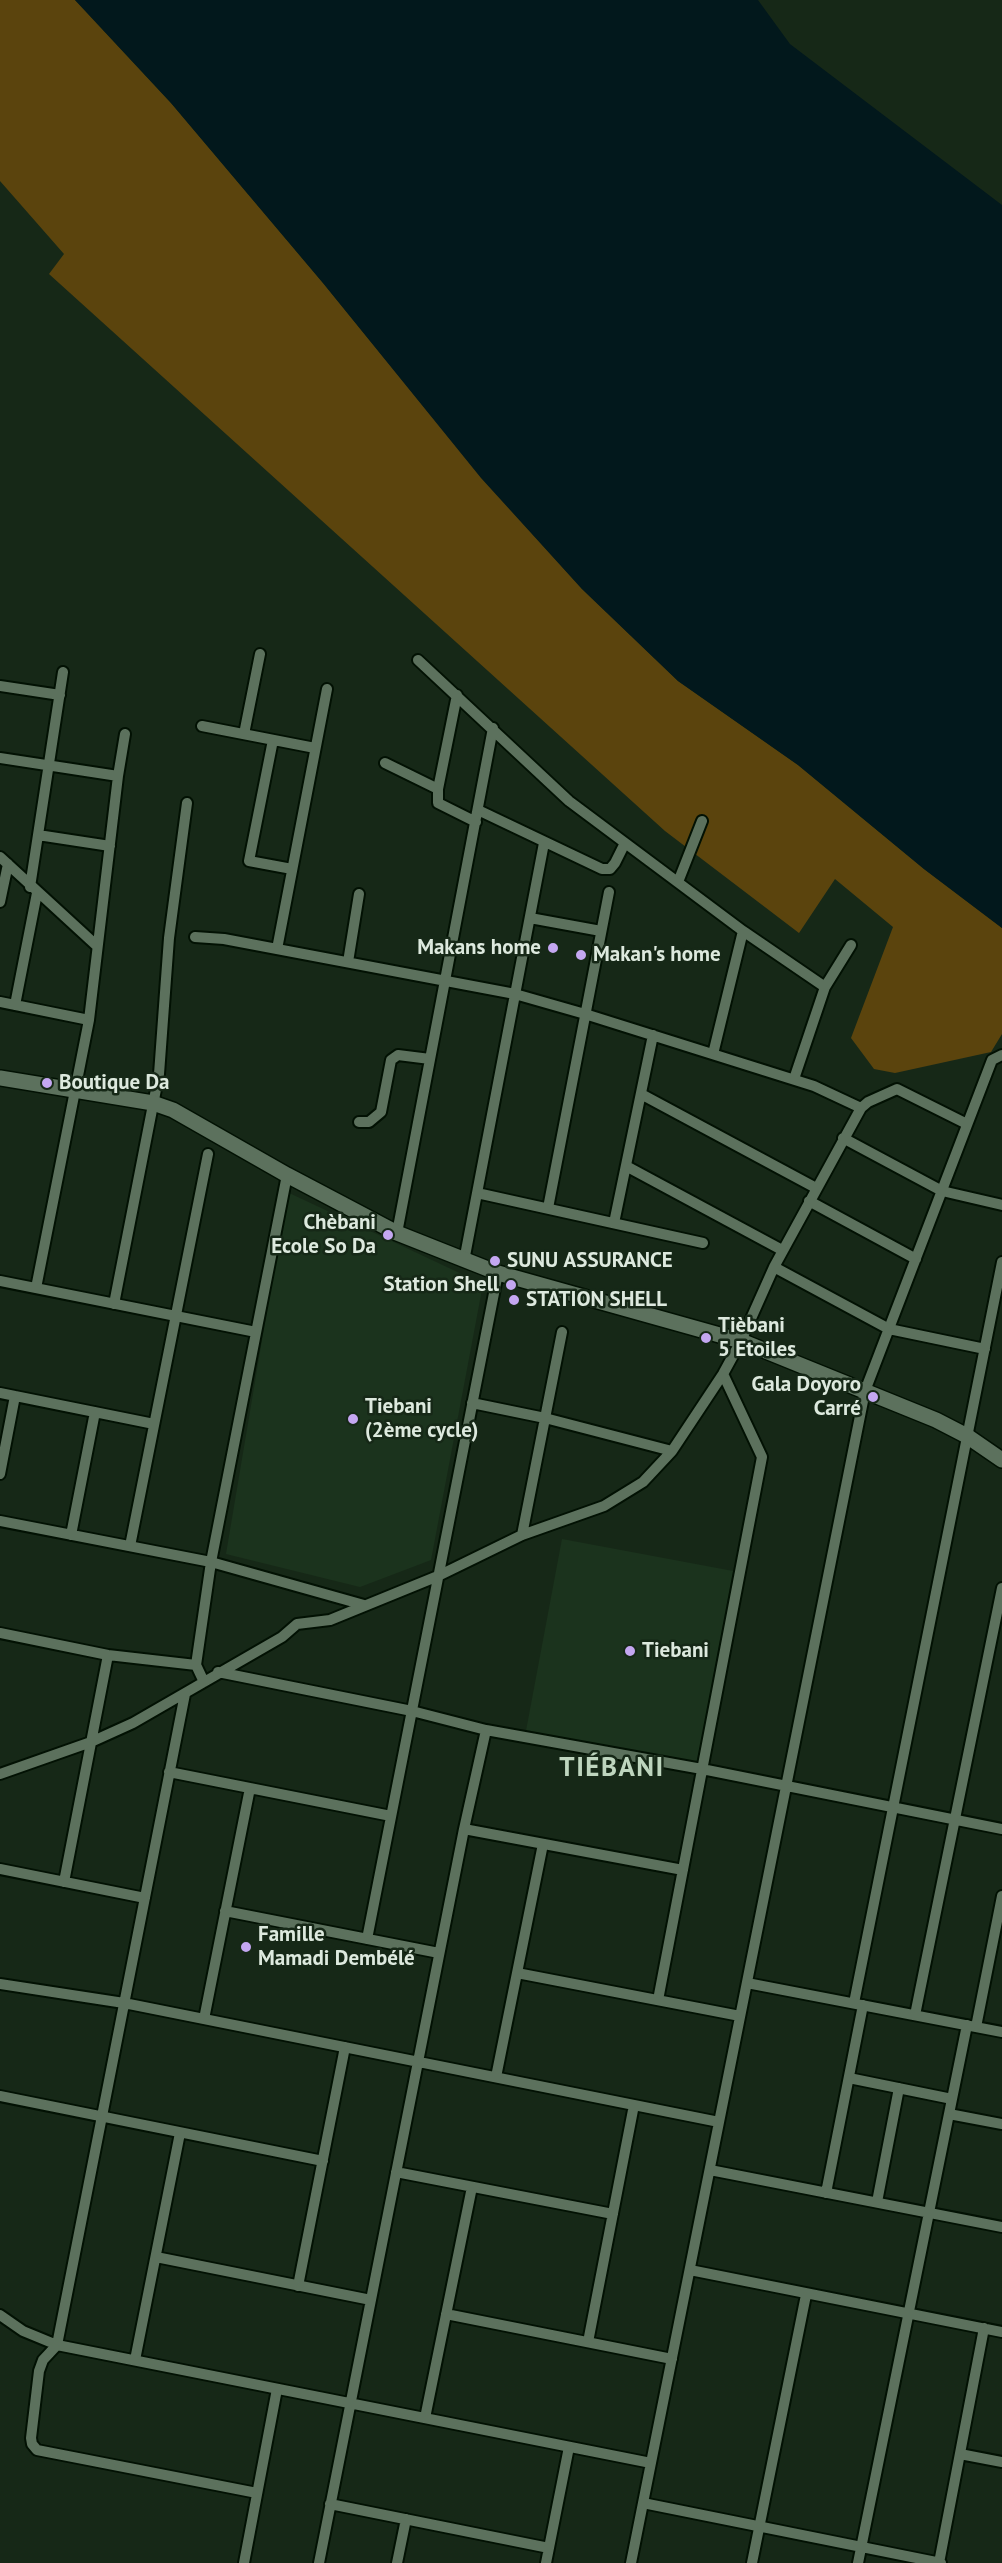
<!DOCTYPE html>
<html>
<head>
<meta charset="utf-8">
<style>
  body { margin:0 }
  canvas { display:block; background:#162817 }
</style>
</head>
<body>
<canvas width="1002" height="2563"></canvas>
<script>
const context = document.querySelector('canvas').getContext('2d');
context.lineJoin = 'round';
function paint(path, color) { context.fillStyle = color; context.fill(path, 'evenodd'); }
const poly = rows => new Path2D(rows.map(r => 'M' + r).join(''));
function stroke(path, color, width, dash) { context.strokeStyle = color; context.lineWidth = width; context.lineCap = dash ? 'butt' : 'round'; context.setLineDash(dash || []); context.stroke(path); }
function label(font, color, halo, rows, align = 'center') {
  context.font = font + ' "PT Sans",sans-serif'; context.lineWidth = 5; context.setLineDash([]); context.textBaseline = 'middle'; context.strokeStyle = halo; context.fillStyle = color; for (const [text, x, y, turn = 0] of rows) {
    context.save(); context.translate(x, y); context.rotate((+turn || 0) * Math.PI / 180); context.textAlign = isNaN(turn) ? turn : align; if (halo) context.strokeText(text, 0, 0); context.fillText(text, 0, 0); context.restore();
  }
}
paint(poly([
  [287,1192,483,1284,431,1560,360,1587,226,1554],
  [562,1539,733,1571,697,1763,526,1731]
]), '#1b331d');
paint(poly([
  [0,0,75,0,171,103,323,283,481,477,582,589,678,681,798,765,924,869,1002,928,1002,1034,991,1052,895,1073,874,1069,851,1038,893,927,835,879,799,933,665,831,49,274,64,254,0,181]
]), '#5b440d');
paint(poly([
  [75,0,758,0,790,44,1002,205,1002,928,924,869,798,765,678,681,582,589,481,478,323,283,171,103]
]), '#02181c');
const minor = poly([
  [418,660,569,801,743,931,825,987],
  [0,686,60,695],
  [202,726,315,748],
  [244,734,260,654],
  [273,740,249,861,292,869],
  [0,758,118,776],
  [385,763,438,789,438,803,476,822],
  [438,789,457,695],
  [478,810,602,869,610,869,615,863,625,843],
  [38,835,110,846],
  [0,857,97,946],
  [678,882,702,821],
  [30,887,63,672],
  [0,902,8,864],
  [530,918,601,931],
  [195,937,224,939,515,994,585,1014,814,1086,861,1108],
  [277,949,327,689],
  [348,962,359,894],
  [0,1002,89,1020],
  [15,1005,37,893],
  [713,1054,743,931],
  [794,1079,825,987,851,945],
  [641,1094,816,1188],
  [359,1122,369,1122,381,1112,391,1060,398,1055,430,1059],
  [843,1138,942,1191,1002,1205],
  [626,1166,782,1250],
  [477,1193,703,1243],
  [809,1201,916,1259],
  [548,1208,609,892],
  [614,1223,653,1035],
  [397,1233,493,728],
  [464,1261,544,843],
  [774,1267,889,1329,985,1349],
  [0,1281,256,1332],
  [36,1288,89,1020,118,776,125,734],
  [114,1304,159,1074,169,938,187,803],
  [0,1393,154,1424],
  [472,1403,545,1418,672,1451],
  [0,1474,15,1396],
  [0,1521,211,1562,364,1605],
  [71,1535,95,1412],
  [522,1535,562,1332],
  [130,1546,208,1154],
  [0,1633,108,1655,196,1665],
  [218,1672,412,1711,486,1730,702,1769,1002,1829],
  [204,1682,196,1665,211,1562,287,1175],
  [185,1694,57,2345,43,2360,39,2371,31,2438,32,2444,37,2450,257,2493],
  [169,1772,391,1816],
  [0,1774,91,1742,133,1723,282,1637,297,1624,330,1620,438,1576,522,1535,604,1506,643,1482,672,1451,723,1374,741,1341,774,1267,861,1108,868,1102,897,1089,967,1124],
  [464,1829,683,1870],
  [0,1869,145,1898],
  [64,1882,108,1655],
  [225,1911,439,1953],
  [367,1939,498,1273],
  [517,1973,740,2016],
  [747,1983,1002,2032],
  [0,1984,124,2003,719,2122],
  [658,2000,762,1457,723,1374],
  [854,2003,1002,1262],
  [915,2015,1002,1588],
  [204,2019,250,1788],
  [976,2027,1002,1896],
  [496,2077,543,1844],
  [849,2078,952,2099],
  [0,2096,323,2161],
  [949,2114,1002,2124],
  [710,2170,1002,2227],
  [396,2172,613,2214],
  [826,2193,863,2005],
  [877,2202,899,2088],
  [156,2257,371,2300],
  [690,2270,1002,2332],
  [298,2286,345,2047],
  [446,2314,672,2359],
  [0,2315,23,2331,57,2345,651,2463],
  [588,2342,634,2105],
  [135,2360,180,2133],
  [425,2418,472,2187],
  [960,2454,1002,2462],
  [643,2503,941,2563],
  [330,2504,549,2548],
  [244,2563,277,2389],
  [319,2563,464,1829,486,1730],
  [397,2563,406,2519],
  [546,2563,569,2447],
  [631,2563,865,1391,992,1060,1002,1055],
  [752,2563,806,2295],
  [858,2563,967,2025],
  [939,2563,984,2328]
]);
const secondary = poly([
  [0,1078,153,1103,173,1110,287,1175,397,1233,498,1273,741,1341,936,1420,967,1436,1002,1460]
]);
stroke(minor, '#021103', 14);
stroke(secondary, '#021103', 18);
stroke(minor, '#5c715d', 10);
stroke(secondary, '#5c715d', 15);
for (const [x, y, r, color] of [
  [553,948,6,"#c4a7f1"],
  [581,955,6,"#c4a7f1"],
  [47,1083,6,"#c4a7f1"],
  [388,1235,6,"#c4a7f1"],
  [495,1261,6,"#c4a7f1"],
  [511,1285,6,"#c4a7f1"],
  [514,1300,6,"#c4a7f1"],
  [706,1338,6,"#c4a7f1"],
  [873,1397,6,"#c4a7f1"],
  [353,1419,6,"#c4a7f1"],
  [630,1651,6,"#c4a7f1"],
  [246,1947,6,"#c4a7f1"]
]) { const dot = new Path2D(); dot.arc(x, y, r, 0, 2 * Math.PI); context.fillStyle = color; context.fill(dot); stroke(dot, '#162817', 2); }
label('bold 21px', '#dde9de', '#162817', [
  ["Makans home",541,948,"right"],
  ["Makan's home",593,955],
  ["Boutique Da",59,1083],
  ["Chèbani",376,1223,"right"],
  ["Ecole So Da",376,1247,"right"],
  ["SUNU ASSURANCE",507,1261],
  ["Station Shell",499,1285,"right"],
  ["STATION SHELL",526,1300],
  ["Tièbani",718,1326],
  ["5 Etoiles",718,1350],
  ["Gala Doyoro",861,1385,"right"],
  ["Carré",861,1409,"right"],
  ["Tiebani",365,1407],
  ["(2ème cycle)",365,1431],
  ["Tiebani",642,1651],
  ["Famille",258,1935],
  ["Mamadi Dembélé",258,1959]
], 'left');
context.letterSpacing = '1.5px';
label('bold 27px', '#bed5be', '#162817', [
  ["TIÉBANI",612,1768]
]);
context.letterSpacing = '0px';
</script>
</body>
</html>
